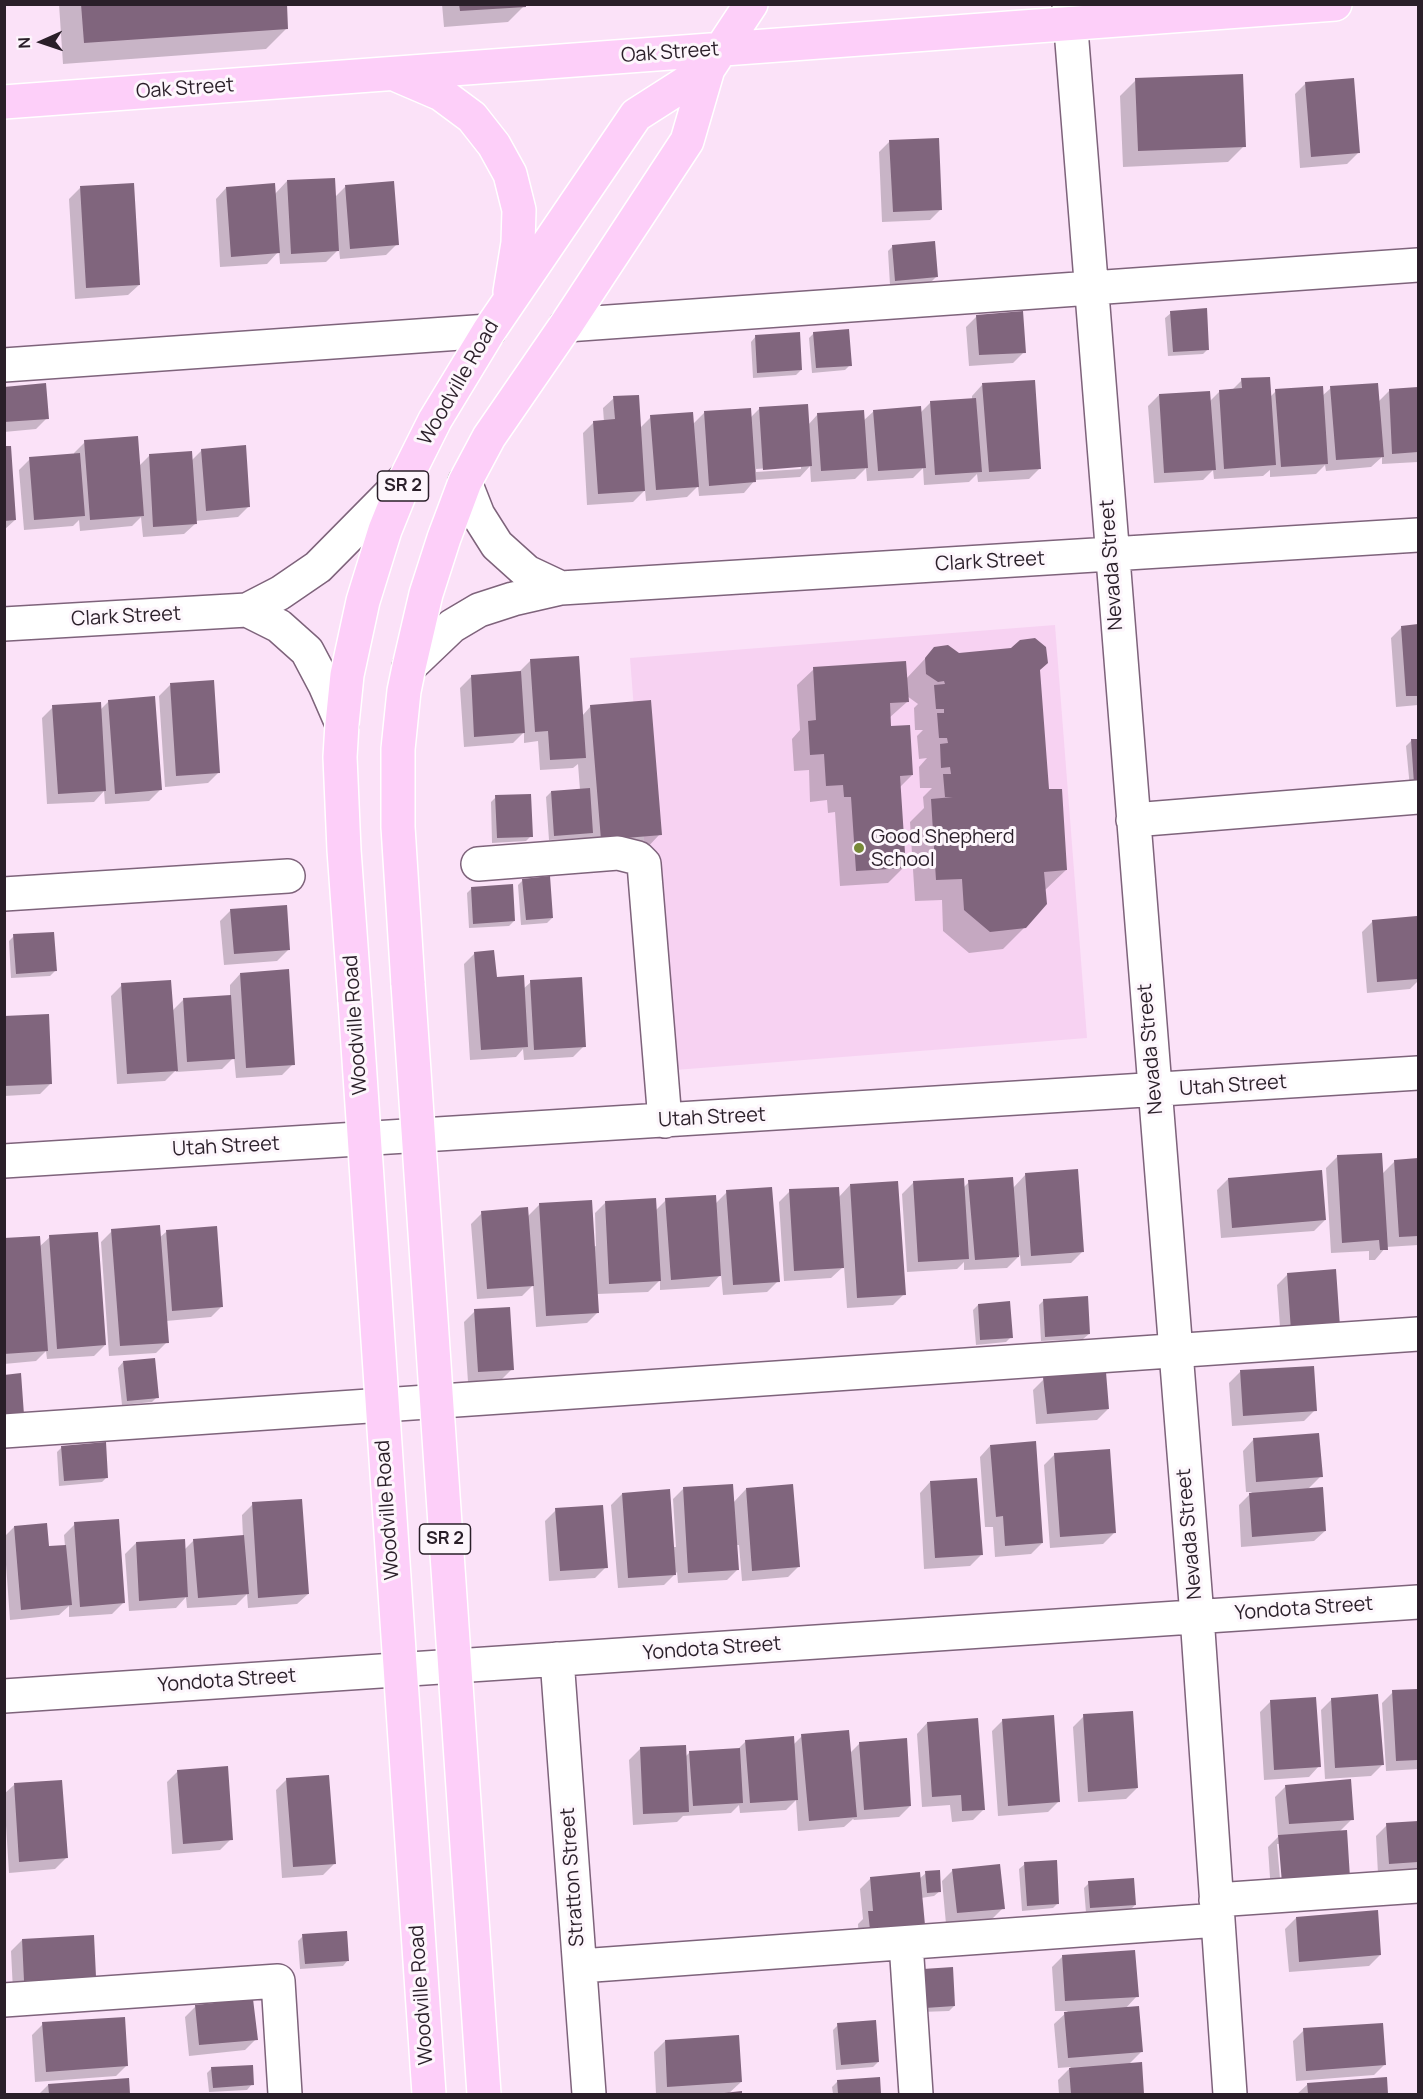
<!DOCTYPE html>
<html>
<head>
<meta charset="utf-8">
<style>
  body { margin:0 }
  #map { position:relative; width:1423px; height:2099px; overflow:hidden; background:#fbe2f8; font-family:Manrope,sans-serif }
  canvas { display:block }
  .frame { position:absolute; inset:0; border:6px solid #2a1f29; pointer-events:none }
  .north { position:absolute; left:12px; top:12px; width:60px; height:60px; -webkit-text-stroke:4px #fdf6fc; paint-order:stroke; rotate:267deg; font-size:16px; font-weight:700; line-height:24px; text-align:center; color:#2a1f29 }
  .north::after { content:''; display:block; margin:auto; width:21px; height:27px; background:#2a1f29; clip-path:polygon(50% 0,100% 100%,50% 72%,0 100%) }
</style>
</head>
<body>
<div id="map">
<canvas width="1423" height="2099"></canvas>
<div class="frame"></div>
<div class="north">N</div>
</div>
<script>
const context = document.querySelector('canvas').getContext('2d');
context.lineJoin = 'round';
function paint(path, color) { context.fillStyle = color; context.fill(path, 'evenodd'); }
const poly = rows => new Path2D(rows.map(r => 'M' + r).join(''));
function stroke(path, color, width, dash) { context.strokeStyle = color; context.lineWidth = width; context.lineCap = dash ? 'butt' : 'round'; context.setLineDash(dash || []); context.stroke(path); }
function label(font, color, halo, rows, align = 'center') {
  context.font = font + ' Manrope,sans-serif'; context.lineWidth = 6; context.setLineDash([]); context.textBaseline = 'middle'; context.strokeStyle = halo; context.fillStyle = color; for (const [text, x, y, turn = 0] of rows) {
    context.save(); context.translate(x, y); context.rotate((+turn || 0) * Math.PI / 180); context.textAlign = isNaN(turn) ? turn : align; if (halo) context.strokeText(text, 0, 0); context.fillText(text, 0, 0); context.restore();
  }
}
paint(poly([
  [1055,625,1087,1038,662,1071,630,658]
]), '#f7d2f2');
paint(poly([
  [59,4,285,4,287,28,266,49,63,64],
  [442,4,524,4,524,6,508,22,444,27],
  [1136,80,1244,146,1228,162,1123,167,1120,96],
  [1306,83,1358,153,1347,164,1300,168,1295,94],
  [890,141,941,209,930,220,882,222,879,152],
  [287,181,334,198,345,187,397,244,386,255,340,259,339,249,326,262,280,264,279,251,267,264,220,267,216,199,226,188,274,195],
  [80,188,139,285,128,295,75,299,69,199],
  [893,246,937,276,931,282,890,285,888,251],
  [1171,313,1208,349,1203,354,1168,356,1165,318],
  [977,316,1024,352,1013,363,969,366,966,327],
  [814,333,850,365,845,370,812,373,809,338],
  [756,336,801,370,796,375,753,378,751,342],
  [1242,380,1270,397,1276,391,1322,396,1331,388,1378,402,1390,390,1418,388,1418,462,1382,464,1382,457,1371,467,1326,471,1325,465,1316,474,1270,477,1270,470,1263,476,1214,479,1213,470,1203,480,1154,483,1148,406,1159,395,1209,402,1220,391,1232,390],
  [982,385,1040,468,1029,479,978,482,977,474,969,482,924,485,923,468,913,478,867,481,866,468,855,479,811,482,810,466,800,477,755,480,744,493,699,496,698,486,687,497,646,501,645,490,633,502,587,505,583,433,594,422,604,422,603,408,614,398,640,428,651,417,693,424,704,413,750,418,760,408,808,425,818,414,863,421,874,411,920,413,930,403,972,400,972,396],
  [801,466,801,469,756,472,756,469],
  [4,388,47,418,36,429,4,432],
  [85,442,139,466,149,456,191,461,202,450,249,506,238,517,195,521,195,524,184,534,143,537,141,517,132,526,80,531,79,520,73,526,24,530,19,470,30,459,74,455,74,453],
  [4,448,15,520,4,530],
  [1418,626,1418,705,1396,707,1391,638,1402,627],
  [935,648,1039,670,1048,791,1066,870,1044,891,1025,927,1003,949,969,953,943,931,942,900,915,901,910,822,924,808,923,797,932,788,920,788,919,767,927,758,919,759,917,736,923,730,915,730,914,708,918,704,907,696,907,702,889,718,889,727,912,775,899,788,904,867,888,883,840,886,835,812,828,813,827,800,810,802,809,770,794,771,792,739,800,730,797,685,814,669,906,679],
  [531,660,582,716,591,706,660,834,644,851,585,855,584,838,549,840,546,797,551,792,580,790,578,764,573,768,540,770,538,741,524,743,524,732,513,743,464,747,460,688,471,677,520,671],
  [170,685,219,772,208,783,165,787,159,696],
  [109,701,160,790,149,801,105,804,104,791,94,802,47,804,42,718,53,707,100,710],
  [1418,740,1418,788,1410,788,1406,746,1411,741],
  [496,797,531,836,526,841,492,843,491,802],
  [523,880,552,918,547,923,521,925,518,885],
  [472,888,514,921,509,926,469,928,467,893],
  [231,910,288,950,277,961,224,965,220,921],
  [1373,921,1417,929,1418,928,1418,981,1410,989,1367,993,1362,932],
  [14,936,55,971,50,976,11,978,9,941],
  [475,953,495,979,523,989,531,982,584,1046,573,1057,524,1060,523,1049,516,1057,470,1060,464,964],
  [240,974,293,1064,282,1075,236,1078,234,1057,222,1069,176,1072,176,1070,165,1081,117,1084,111,996,122,985,172,1011,184,999,230,996,230,985],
  [4,1018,51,1083,40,1094,4,1096],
  [1337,1157,1382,1174,1395,1161,1418,1159,1418,1245,1386,1247,1375,1260,1369,1260,1369,1251,1331,1253,1326,1168],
  [1026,1174,1082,1252,1071,1263,1021,1266,1020,1255,1007,1268,964,1270,964,1262,957,1269,907,1272,902,1194,913,1183,963,1188,969,1182,1013,1188],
  [1228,1179,1325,1220,1314,1231,1221,1238,1217,1190],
  [850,1185,904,1294,893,1305,847,1308,844,1266,831,1278,784,1281,779,1202,790,1191,838,1198],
  [727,1192,778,1281,767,1292,723,1295,721,1274,709,1287,660,1290,660,1280,648,1292,597,1294,598,1312,587,1323,536,1327,533,1285,522,1296,477,1299,471,1224,482,1213,528,1216,540,1204,593,1247,596,1246,595,1213,606,1202,656,1210,666,1200,715,1204],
  [112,1231,159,1238,166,1232,222,1306,211,1317,166,1321,167,1342,156,1353,109,1356,101,1242],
  [50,1237,105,1345,94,1356,47,1359,46,1351,36,1361,4,1364,4,1240,39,1247],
  [1288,1274,1339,1327,1281,1341,1277,1285],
  [1044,1300,1089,1334,1083,1339,1041,1341,1039,1305],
  [978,1305,1011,1337,1006,1342,976,1345,973,1310],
  [475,1311,512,1369,501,1380,468,1382,464,1322],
  [123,1362,157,1397,152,1402,122,1405,118,1368],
  [1240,1372,1315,1410,1304,1421,1232,1426,1229,1383],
  [1044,1379,1108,1409,1097,1420,1036,1424,1033,1390],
  [1253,1440,1321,1476,1307,1490,1325,1531,1314,1541,1241,1547,1239,1505,1252,1492,1246,1492,1243,1451],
  [990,1446,1042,1543,1031,1554,995,1557,993,1527,985,1527,980,1457],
  [62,1447,107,1477,102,1482,59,1486,57,1452],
  [1055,1454,1114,1533,1103,1544,1050,1548,1044,1465],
  [930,1482,981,1555,970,1566,924,1569,920,1493],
  [684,1488,733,1503,746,1489,799,1566,788,1577,742,1581,739,1545,736,1545,738,1569,727,1580,678,1583,677,1572,664,1585,618,1588,611,1505,622,1494,673,1547,676,1547,673,1499],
  [253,1504,308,1594,297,1604,248,1608,247,1594,236,1605,187,1608,186,1597,176,1608,129,1611,125,1554,136,1543,184,1550,194,1540,243,1537,242,1515],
  [556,1510,606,1567,595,1578,549,1581,545,1521],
  [75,1524,123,1603,112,1614,69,1617,69,1606,59,1615,10,1620,4,1537,14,1527,48,1548,65,1546,64,1535],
  [1418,1690,1418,1769,1386,1771,1382,1703,1393,1692],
  [1332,1699,1382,1765,1371,1776,1325,1779,1321,1710],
  [1271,1701,1319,1766,1309,1777,1264,1780,1260,1712],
  [1084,1716,1137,1788,1126,1799,1078,1802,1073,1727],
  [1003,1720,1059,1801,1048,1812,998,1816,992,1731],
  [927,1723,984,1809,973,1820,952,1822,950,1805,922,1807,917,1734],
  [802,1736,850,1753,860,1743,910,1806,899,1817,854,1820,853,1819,844,1827,798,1831,796,1800,786,1810,740,1813,739,1805,731,1813,683,1816,677,1822,633,1825,629,1760,640,1749,685,1757,690,1752,737,1750,746,1741,793,1745],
  [178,1771,231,1839,220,1850,172,1854,167,1782],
  [287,1779,334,1864,323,1875,282,1878,276,1790],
  [1350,1781,1352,1819,1339,1832,1345,1832,1348,1877,1338,1888,1271,1893,1268,1847,1278,1837,1275,1797,1286,1786],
  [1277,1844,1281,1844,1284,1890,1281,1890],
  [14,1785,66,1858,55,1869,9,1873,4,1794],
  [1418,1823,1418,1871,1378,1874,1376,1836,1387,1825],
  [1025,1864,1058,1903,1053,1908,1022,1911,1019,1869],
  [953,1870,1003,1908,992,1919,946,1924,942,1881],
  [926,1873,940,1891,934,1896,921,1898,859,1940,858,1924,863,1919,860,1889,871,1878,919,1879],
  [1089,1883,1135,1905,1130,1910,1086,1913,1084,1888],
  [1296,1918,1380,1955,1369,1966,1289,1972,1285,1929],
  [303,1936,348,1960,343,1966,300,1969,298,1941],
  [22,1940,94,1976,83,1987,13,1991,11,1951],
  [1063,1956,1137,1996,1125,2009,1141,2052,1128,2065,1141,2064,1143,2094,1059,2094,1058,2080,1071,2067,1058,2068,1054,2024,1068,2011,1055,2011,1052,1967],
  [918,1976,954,2006,949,2011,921,2012],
  [196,2006,256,2039,245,2050,189,2056,185,2017],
  [43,2024,127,2065,116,2076,35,2082,32,2035],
  [838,2025,878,2062,873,2067,836,2070,833,2030],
  [1304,2030,1385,2064,1374,2075,1296,2081,1293,2041],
  [665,2041,741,2082,728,2094,741,2094,656,2094,654,2052],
  [212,2068,252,2084,247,2090,209,2092,207,2073],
  [1386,2078,1387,2094,1297,2094,1308,2084],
  [128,2079,129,2094,39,2094,48,2085],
  [879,2079,880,2094,833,2094,832,2087,837,2082]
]), '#0003');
paint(poly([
  [81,4,287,4,288,29,84,43],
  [459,4,526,4,526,7,460,11],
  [1243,74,1246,147,1138,151,1135,78],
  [1354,78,1360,153,1311,157,1305,82],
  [939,138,942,210,893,212,889,140],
  [335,178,339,251,291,254,287,180],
  [394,181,399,245,350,249,345,185],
  [134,183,140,285,86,288,80,186],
  [275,183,280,253,231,257,226,187],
  [935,241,938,277,895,281,892,245],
  [1207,308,1209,350,1173,352,1170,311],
  [1023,311,1026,353,979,355,976,315],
  [849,329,852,366,816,368,813,332],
  [800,332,802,370,757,373,755,335],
  [1270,377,1276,465,1224,469,1219,390,1242,388,1241,378],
  [1035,380,1041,469,989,472,982,383],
  [46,383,49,419,4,422,4,387],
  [1378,383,1384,457,1336,460,1330,386],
  [1323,386,1328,464,1281,467,1275,389],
  [1418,387,1418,452,1392,454,1389,389],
  [1210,391,1216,470,1164,473,1159,394],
  [639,395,645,491,598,494,593,421,615,419,613,396],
  [976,398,982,472,935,475,930,401],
  [808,404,812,466,763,470,759,407],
  [921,406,926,468,878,471,873,410],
  [751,408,756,482,709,486,704,411],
  [864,410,868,468,821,471,817,413],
  [693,412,699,487,656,490,650,415],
  [138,436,144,516,90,520,84,440],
  [246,445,250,507,206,511,201,449],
  [4,446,11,446,16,520,4,521],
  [192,451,197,524,153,527,149,454],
  [80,453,85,516,34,520,29,457],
  [1418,624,1418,696,1406,696,1401,626],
  [1035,638,1046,647,1048,663,1040,670,1049,789,1062,789,1067,870,1044,872,1047,904,1026,928,990,932,964,910,962,879,936,880,931,799,953,797,945,797,943,774,951,774,950,767,941,768,940,744,948,743,947,738,939,738,937,713,944,713,944,709,936,709,934,685,945,684,944,681,938,682,926,674,925,658,934,647,948,645,959,653,1011,648,1020,640],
  [579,656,586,758,550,760,548,731,535,732,530,659],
  [906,661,909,702,890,703,891,726,910,725,913,775,900,776,906,868,856,871,851,797,844,797,843,785,826,786,824,754,810,755,808,721,816,720,813,667],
  [521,671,525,733,474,737,471,675],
  [214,680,220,773,176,776,170,683],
  [155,696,162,790,115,794,108,700],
  [651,700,662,835,601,840,590,705],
  [101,702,106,791,58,794,52,705],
  [1411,739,1418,739,1418,784,1414,784],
  [590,788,593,833,554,836,551,791],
  [531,794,533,837,497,838,495,795],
  [550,876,553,918,526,920,522,879],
  [513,884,515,921,473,924,471,887],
  [287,905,290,950,234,954,230,909],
  [1417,916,1418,979,1377,982,1372,920],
  [54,932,57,971,16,974,13,934],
  [494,950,497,977,524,975,528,1047,481,1050,474,952],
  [289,969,295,1065,246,1068,240,973],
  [582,977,586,1047,534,1050,530,980],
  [171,980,178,1071,127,1074,121,983],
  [231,995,235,1059,187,1062,183,998],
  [49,1014,52,1084,4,1086,4,1016],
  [1382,1153,1388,1250,1380,1250,1379,1240,1342,1243,1337,1155],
  [1418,1158,1418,1236,1399,1237,1394,1160],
  [1078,1169,1084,1252,1031,1256,1025,1173],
  [1322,1170,1326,1220,1232,1228,1228,1178],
  [1013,1177,1019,1257,975,1260,968,1180],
  [964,1178,969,1259,918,1262,913,1181],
  [898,1181,906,1295,857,1298,850,1184],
  [772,1187,780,1282,733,1285,726,1190],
  [839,1187,844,1268,794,1271,789,1189],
  [716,1195,721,1276,671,1280,665,1198],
  [656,1198,661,1281,609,1284,605,1201],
  [592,1200,599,1313,546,1316,539,1203],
  [528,1207,534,1286,487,1289,481,1211],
  [160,1225,169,1343,120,1346,111,1229],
  [217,1226,223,1307,172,1311,166,1230],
  [98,1232,106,1345,57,1349,49,1235],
  [40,1236,48,1351,4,1354,4,1238],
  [1336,1269,1340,1327,1291,1331,1287,1273],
  [1088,1296,1090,1334,1045,1337,1043,1299],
  [1010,1301,1013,1338,980,1340,978,1304],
  [510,1307,514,1370,478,1372,474,1309],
  [155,1358,159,1398,127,1401,123,1361],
  [1314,1366,1317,1411,1243,1416,1240,1370],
  [1106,1372,1109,1409,1047,1414,1043,1377],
  [21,1373,24,1415,4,1416,4,1375],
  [1319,1433,1323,1477,1256,1482,1253,1438],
  [1036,1441,1043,1543,1005,1546,1003,1516,996,1517,990,1445],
  [106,1442,108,1478,64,1481,61,1446],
  [1110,1449,1116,1533,1060,1537,1054,1453],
  [977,1478,983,1555,935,1558,930,1481],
  [733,1484,739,1570,688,1573,683,1487],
  [793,1484,800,1567,752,1571,746,1488],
  [1323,1487,1326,1531,1252,1537,1249,1493],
  [670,1489,676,1575,628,1578,622,1493],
  [302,1499,309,1594,258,1598,252,1502],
  [603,1505,608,1568,560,1571,555,1508],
  [119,1519,125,1603,80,1607,74,1522],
  [47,1523,49,1546,66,1545,72,1605,21,1610,14,1526],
  [244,1535,249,1594,198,1598,193,1539],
  [185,1539,188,1597,139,1601,136,1542],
  [1418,1689,1418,1760,1396,1761,1392,1690],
  [1378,1694,1384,1765,1335,1768,1331,1698],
  [1316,1697,1321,1767,1274,1770,1270,1700],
  [1133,1711,1138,1788,1088,1792,1083,1714],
  [1054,1715,1060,1802,1008,1806,1002,1719],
  [978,1718,985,1810,962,1811,961,1795,932,1797,927,1722],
  [849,1730,857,1817,809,1821,801,1734],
  [794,1736,798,1800,750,1803,745,1740],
  [907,1738,911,1806,864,1810,859,1742],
  [686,1745,689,1812,643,1814,640,1747],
  [740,1748,743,1803,693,1806,689,1751],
  [228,1766,233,1840,183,1844,177,1770],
  [329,1775,336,1864,293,1867,286,1778],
  [1351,1779,1354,1820,1289,1824,1285,1785],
  [62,1780,68,1858,19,1862,14,1783],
  [1418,1821,1418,1862,1389,1864,1386,1823],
  [1347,1830,1350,1878,1282,1883,1278,1835],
  [1057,1860,1059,1904,1027,1906,1024,1862],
  [1000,1864,1005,1909,957,1913,952,1869],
  [940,1870,941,1892,927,1893,925,1871],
  [920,1872,925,1925,870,1930,868,1911,873,1911,870,1877],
  [1134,1878,1136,1905,1090,1908,1088,1881],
  [1378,1910,1381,1955,1299,1962,1296,1917],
  [347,1931,349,1961,305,1964,302,1934],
  [94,1935,96,1977,24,1981,22,1939],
  [1135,1950,1139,1997,1065,2001,1062,1955],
  [953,1967,955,2006,925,2008,923,1969],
  [253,1999,258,2040,199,2045,195,2005],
  [1139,2006,1143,2052,1068,2058,1064,2012],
  [125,2017,128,2066,46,2072,42,2022],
  [876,2020,879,2062,841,2065,837,2023],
  [1383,2023,1386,2065,1306,2071,1303,2028],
  [739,2035,742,2082,667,2087,665,2040],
  [1142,2062,1144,2094,1071,2094,1069,2068],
  [253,2065,254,2085,213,2088,211,2067],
  [880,2077,881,2094,838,2094,837,2080],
  [1387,2077,1388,2094,1308,2094,1307,2083],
  [129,2078,130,2094,49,2094,48,2084],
  [742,2091,742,2094,724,2094,724,2093]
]), '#80657d');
const minor = poly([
  [1069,4,1197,1616,1230,2094],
  [566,325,1418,265],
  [4,365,489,331],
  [465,482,478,515,497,545,527,572,561,588],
  [247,610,279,626,307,651,325,685,342,724],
  [4,624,247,610,280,593,318,567,406,478],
  [409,667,452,626,479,610,513,599,561,588,1418,535],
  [1133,820,1418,797],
  [478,864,618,853,638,858,644,864,665,1121],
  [4,894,288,876],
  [4,1161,1418,1073],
  [4,1431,1418,1334],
  [557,1659,589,2094],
  [4,1696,1418,1602],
  [1216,1900,1418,1886],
  [906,1943,916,2094],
  [580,1966,1218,1920],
  [4,2000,278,1981,285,2094]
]);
const major = poly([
  [399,76,441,94,472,117,494,145,510,174,519,210,518,243,510,292],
  [4,102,1335,4],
  [408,984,398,827,398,749,404,691,409,667,426,594,444,538,465,482,489,437,566,325,687,141,708,69,751,4],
  [355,1001,344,850,340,757,342,724,347,675,363,601,385,530,406,478,435,420,489,331,636,115,708,69]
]);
stroke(minor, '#7e637b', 36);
stroke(major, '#fff', 36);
stroke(minor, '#fff', 33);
stroke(major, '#fdcff9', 33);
const majorBridge = poly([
  [408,984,484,2094],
  [355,1001,429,2094]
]);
stroke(majorBridge, '#fff', 36, []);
stroke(majorBridge, '#fdcff9', 33);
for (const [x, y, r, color] of [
  [859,848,6,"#778938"]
]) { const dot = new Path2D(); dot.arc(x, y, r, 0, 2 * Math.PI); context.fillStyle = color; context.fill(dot); stroke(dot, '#fdf6fc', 2); }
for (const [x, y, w] of [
  [403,486,51],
  [445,1539,51]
]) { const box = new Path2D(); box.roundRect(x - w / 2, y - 15, w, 30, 4.5); context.fillStyle = '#fdf6fc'; context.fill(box); stroke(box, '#2a1f29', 1.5); }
label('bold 18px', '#2a1f29', null, [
  ["SR 2",403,486],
  ["SR 2",445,1539]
]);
label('20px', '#2a1f29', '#fdf6fc', [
  ["Oak Street",670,53,-4],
  ["Oak Street",185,89,-4],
  ["Woodville Road",459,383,-60],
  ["Clark Street",990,562,-3],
  ["Nevada Street",1112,565,-94],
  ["Clark Street",126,617,-3],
  ["Woodville Road",356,1025,-94],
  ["Nevada Street",1151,1049,-95],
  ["Utah Street",1233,1086,-4],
  ["Utah Street",712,1118,-3],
  ["Utah Street",226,1147,-3],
  ["Woodville Road",388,1510,-94],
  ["Nevada Street",1190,1534,-95],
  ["Yondota Street",1304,1609,-4],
  ["Yondota Street",712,1649,-4],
  ["Yondota Street",227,1681,-4],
  ["Stratton Street",573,1877,-94],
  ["Woodville Road",422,1995,-94]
]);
label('20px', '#2a1f29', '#fdf6fc', [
  ["Good Shepherd",871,837],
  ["School",871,860]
], 'left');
</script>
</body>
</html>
